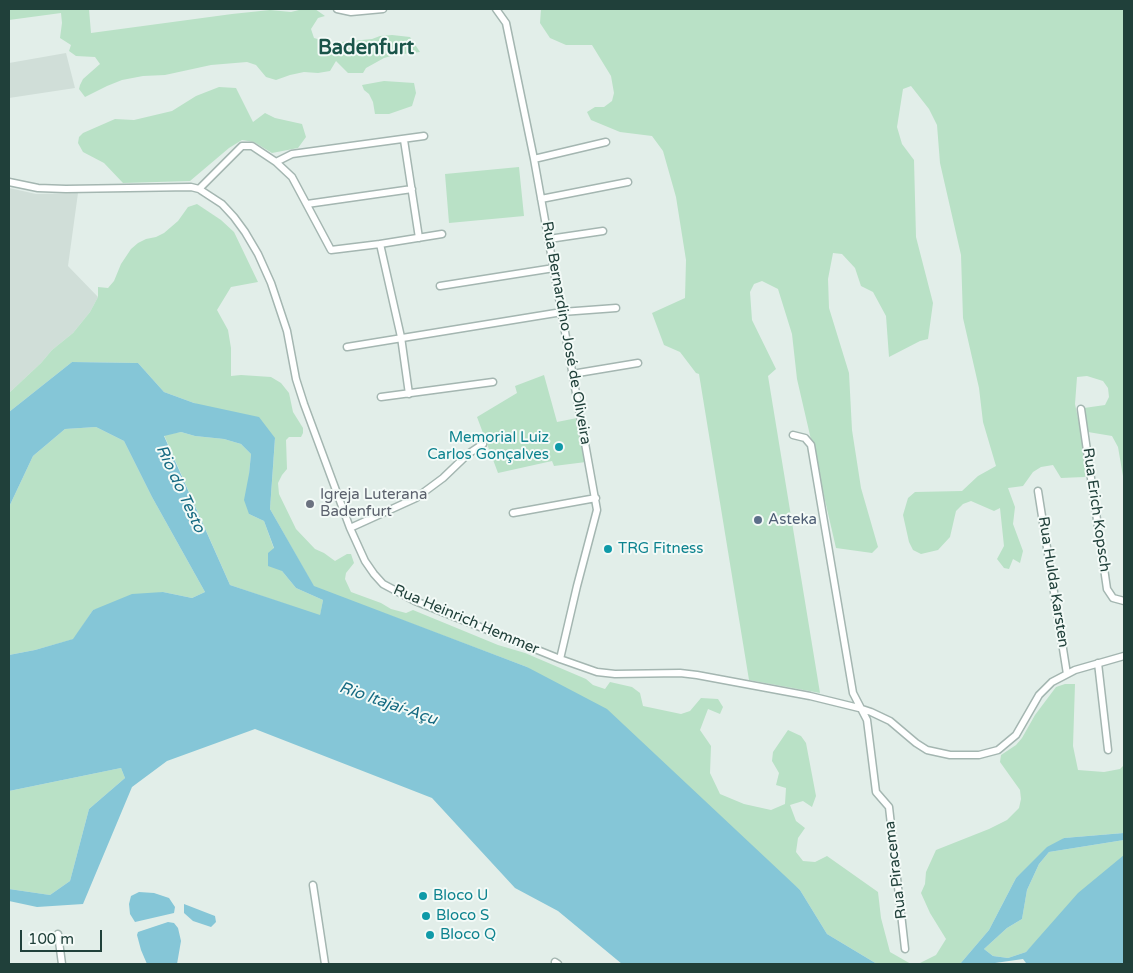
<!DOCTYPE html>
<html>
<head>
<meta charset="utf-8">
<style>
  body { margin:0 }
  #map { position:relative; width:1133px; height:973px; overflow:hidden; background:#e2eee9; font-family:"Varela Round",sans-serif }
  canvas { display:block }
  .frame { position:absolute; inset:0; border:10px solid #20403a; pointer-events:none }
  .scale { position:absolute; left:20px; top:930px; width:82px; height:22px; box-sizing:border-box; border:2px solid #20403a; border-top:0; padding-left:6px; font-size:15px; line-height:18px; white-space:nowrap; color:#20403a; -webkit-text-stroke:4px #f3faf7; paint-order:stroke }
</style>
</head>
<body>
<div id="map">
<canvas width="1133" height="973"></canvas>
<div class="frame"></div>
<div class="scale">100 m</div>
</div>
<script>
const context = document.querySelector('canvas').getContext('2d');
context.lineJoin = 'round';
function paint(path, color) { context.fillStyle = color; context.fill(path, 'evenodd'); }
const poly = rows => new Path2D(rows.map(r => 'M' + r).join(''));
function stroke(path, color, width, dash) { context.strokeStyle = color; context.lineWidth = width; context.lineCap = dash ? 'butt' : 'round'; context.setLineDash(dash || []); context.stroke(path); }
function label(font, color, halo, rows, align = 'center') {
  context.font = font + ' "Varela Round",sans-serif'; context.lineWidth = 4; context.setLineDash([]); context.textBaseline = 'middle'; context.strokeStyle = halo; context.fillStyle = color; for (const [text, x, y, turn = 0] of rows) {
    context.save(); context.translate(x, y); context.rotate((+turn || 0) * Math.PI / 180); context.textAlign = isNaN(turn) ? turn : align; if (halo) context.strokeText(text, 0, 0); context.fillText(text, 0, 0); context.restore();
  }
}
paint(poly([
  [66,53,75,88,9,98,9,63],
  [9,188,36,194,78,193,68,266,98,297,90,312,73,333,52,350,41,363,9,393]
]), '#d0ded8');
paint(poly([
  [9,9,89,9,91,33,232,14,270,10,291,12,303,9,315,9,325,16,318,18,311,29,314,38,331,43,372,39,380,36,392,35,410,37,420,52,395,55,384,58,366,68,363,73,348,73,336,61,330,71,318,73,304,72,290,75,276,80,266,77,256,65,247,62,211,65,165,75,143,76,122,80,107,86,85,97,79,89,80,85,83,79,100,64,95,57,76,56,69,51,71,45,60,38,62,23,61,13,9,20],
  [541,9,1124,9,1124,510,1124,482,1118,447,1112,436,1088,432,1084,408,1105,405,1109,397,1108,388,1103,381,1087,376,1077,377,1075,404,1086,457,1087,476,1084,477,1061,478,1053,465,1041,467,1033,472,1023,486,1008,488,1015,507,1013,524,1023,551,1020,563,1013,559,1009,569,1004,568,997,559,1004,546,1000,508,994,511,971,501,963,504,956,511,950,537,938,550,921,554,913,550,909,542,903,515,908,498,915,492,962,491,978,476,996,466,983,422,979,388,963,318,961,255,940,163,937,125,929,109,911,86,903,89,897,127,902,144,914,160,916,237,933,303,928,339,920,341,889,357,886,316,873,292,861,286,855,268,842,254,833,253,828,279,829,308,849,373,852,430,861,488,878,547,872,553,836,548,797,379,792,334,778,289,762,281,754,284,750,292,752,320,776,369,768,376,820,693,749,680,699,374,696,373,680,352,664,345,652,313,685,298,686,260,676,197,663,151,652,136,620,132,591,120,587,112,595,107,604,107,612,101,614,93,611,76,592,45,566,45,550,38,540,23],
  [384,81,414,83,416,93,412,106,389,114,375,114,373,102,369,94,364,90,362,85],
  [219,87,236,88,253,122,265,113,275,118,302,124,306,137,298,148,272,153,254,142,242,140,229,148,190,181,123,183,104,163,83,152,78,143,79,137,83,133,115,119,134,120,172,111,196,96],
  [519,167,524,216,449,223,445,174],
  [197,204,221,220,234,232,258,282,231,287,217,310,228,330,231,348,231,376,241,375,271,377,281,383,289,393,293,412,303,428,303,433,301,437,289,437,286,440,287,469,282,475,278,483,279,494,296,529,315,549,324,553,335,561,347,554,351,554,354,563,346,573,345,579,351,592,381,603,391,609,406,613,413,610,498,645,525,653,586,679,593,685,605,689,610,682,632,687,640,693,643,706,681,714,690,711,701,698,718,699,723,707,720,714,708,709,700,730,711,746,710,773,720,794,744,804,771,810,785,804,786,788,776,785,779,773,772,761,773,752,788,730,801,736,806,743,816,796,812,807,803,801,790,805,796,821,805,828,798,838,796,852,803,861,815,862,827,856,878,892,881,918,890,952,911,964,920,963,936,955,946,939,930,913,921,893,925,884,926,872,936,850,989,829,1007,820,1019,808,1021,799,1020,790,1000,762,1001,755,1016,745,1022,738,1035,715,1056,687,1065,684,1075,684,1073,746,1078,770,1104,772,1120,769,1124,765,1124,833,1064,838,1016,878,989,930,960,964,877,964,827,934,800,890,527,667,314,587,270,509,275,439,194,403,164,392,138,363,72,362,9,412,9,393,41,363,52,350,73,333,90,312,98,297,98,287,108,288,114,281,121,264,131,249,138,243,146,239,156,237,164,233,178,221,188,207],
  [544,375,557,422,577,418,586,462,554,466,552,461,498,473,477,417,517,393,515,386],
  [96,427,124,441,152,497,205,592,192,598,163,592,93,610,74,639,35,650,9,655,9,507,33,456,65,429],
  [181,432,195,436,224,439,241,444,251,454,249,474,249,514,264,521,282,571,296,588,323,600,320,616,230,585,164,435],
  [121,768,125,778,89,809,70,881,50,895,9,889,9,791],
  [1124,840,1123,857,1106,872,1026,952,1008,958,993,956,984,949,1007,928,1022,919,1027,890,1039,864,1049,852]
]), '#b9e1c6');
paint(poly([
  [72,362,138,363,164,392,194,403,259,417,275,438,270,509,314,586,527,667,607,709,800,890,827,934,877,964,622,964,558,911,515,888,432,798,255,729,167,761,132,787,83,904,37,907,9,901,9,889,50,895,70,881,89,809,125,778,121,768,9,791,9,655,35,650,73,639,93,610,132,594,163,592,192,598,205,592,152,497,124,441,96,427,65,429,33,456,9,507,9,412],
  [181,432,195,436,224,439,241,444,251,454,249,474,244,500,249,514,264,521,274,548,268,553,268,566,282,571,296,588,323,600,320,615,230,585,164,436],
  [1124,833,1124,840,1049,852,1039,864,1027,890,1022,919,1007,928,984,949,993,956,1008,958,1026,952,1078,893,1124,855,1124,964,1025,964,1026,963,1023,959,988,964,960,964,989,930,1016,878,1047,847,1064,838],
  [139,892,154,893,169,898,175,907,174,913,135,922,130,914,129,904,131,896],
  [184,904,215,916,216,922,211,927,193,921,184,913],
  [168,922,174,923,178,928,181,941,177,964,147,964,141,950,137,935,138,932]
]), '#85c6d7');
const minor = poly([
  [337,9,351,12,383,9],
  [496,9,506,23,534,159,597,510,577,586,560,659],
  [404,140,419,238],
  [534,159,606,142],
  [276,162,292,154,424,136],
  [9,182,38,188,66,189,191,187,199,189,222,204,234,217,245,232,258,254,271,283,287,331,296,379,304,404,350,528,365,561,374,574,383,584,415,601,560,659,597,672,615,674,680,673,697,675,810,696,859,708,871,712,890,721,916,743,927,750,950,755,979,755,998,750,1016,735,1039,695,1052,682,1075,670,1124,656],
  [199,189,242,146,252,146,276,162,292,177,331,250,380,244,442,234],
  [541,199,628,182],
  [307,204,412,189],
  [549,239,603,231],
  [380,244,401,337,409,394],
  [440,286,554,268],
  [347,347,562,312,616,308],
  [572,374,638,363],
  [381,397,493,382],
  [1081,409,1107,589,1113,598,1124,601],
  [793,435,805,438,811,445,853,693,867,720,876,792,889,807,905,949],
  [1038,491,1067,674],
  [513,513,596,498],
  [350,528,416,498,443,478,468,454,483,444],
  [1098,663,1108,750],
  [313,885,325,964],
  [58,934,62,964],
  [555,962,558,964]
]);
stroke(minor, '#a4b6b1', 9);
stroke(minor, '#fff', 6);
for (const [x, y, r, color] of [
  [559,447,5,"#0f9aa8"],
  [310,504,5,"#6b7280"],
  [758,520,5,"#5c6f8a"],
  [608,549,5,"#0f9aa8"],
  [423,896,5,"#0f9aa8"],
  [426,916,5,"#0f9aa8"],
  [430,935,5,"#0f9aa8"]
]) { const dot = new Path2D(); dot.arc(x, y, r, 0, 2 * Math.PI); context.fillStyle = color; context.fill(dot); stroke(dot, '#f3faf7', 2); }
label('15px', '#20403a', '#f3faf7', [
  ["Rua Bernardino José de Oliveira",566,333,80],
  ["Rua Erich Kopsch",1096,510,82],
  ["Rua Hulda Karsten",1053,582,81],
  ["Rua Heinrich Hemmer",466,620,23],
  ["Rua Piracema",896,870,-97]
]);
label('15px', '#0d838f', '#f3faf7', [
  ["Memorial Luiz",549,438,"right"],
  ["Carlos Gonçalves",549,455,"right"],
  ["TRG Fitness",618,549],
  ["Bloco U",433,896],
  ["Bloco S",436,916],
  ["Bloco Q",440,935]
], 'left');
label('15px', '#5b616d', '#f3faf7', [
  ["Igreja Luterana",320,495],
  ["Badenfurt",320,512]
], 'left');
label('15px', '#4e5e75', '#f3faf7', [
  ["Asteka",768,520]
], 'left');
label('italic 16px', '#156a82', '#f3faf7', [
  ["Rio do Testo",180,489,65],
  ["Rio Itajaí-Açu",388,704,19]
]);
label('bold 20px', '#1a5449', '#f3faf7', [
  ["Badenfurt",366,49]
]);
</script>
</body>
</html>
